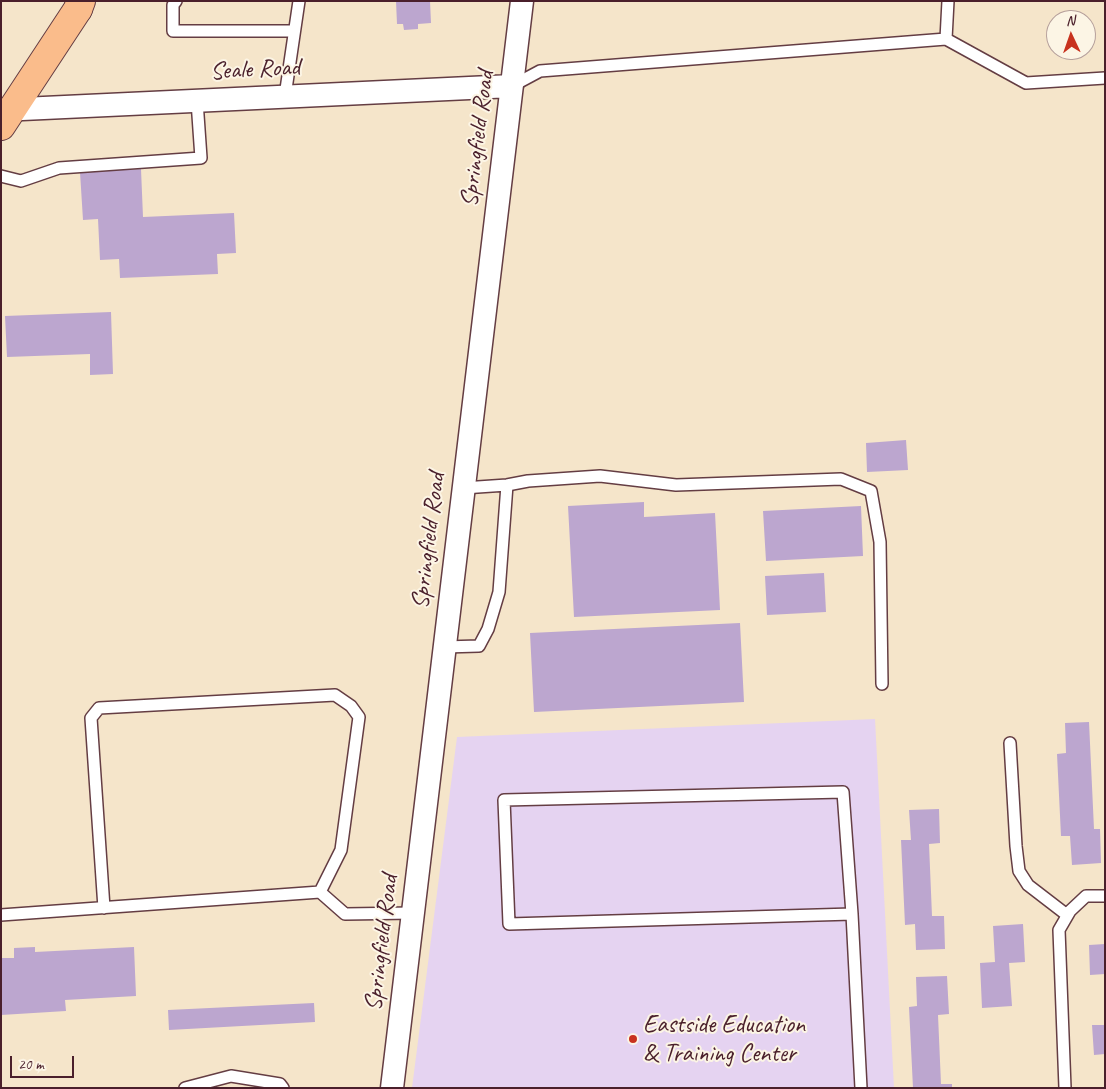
<!DOCTYPE html>
<html>
<head>
<meta charset="utf-8">
<style>
  body { margin:0 }
  #map { position:relative; width:1106px; height:1089px; overflow:hidden; background:#f5e5ca; font-family:Caveat,sans-serif }
  canvas { display:block }
  .frame { position:absolute; inset:0; border:2px solid #4a1f2b; pointer-events:none }
  .north { position:absolute; left:1046px; top:10px; width:50px; height:50px; box-sizing:border-box; background:#fcf5e5; border:1px solid #b59f9b; border-radius:50%; rotate:357deg; font-size:14px; font-weight:700; line-height:20px; text-align:center; color:#4a1f2b }
  .north::after { content:''; display:block; margin:auto; width:18px; height:22px; background:#c8321e; clip-path:polygon(50% 0,100% 100%,50% 72%,0 100%) }
  .scale { position:absolute; left:10px; top:1056px; width:64px; height:22px; box-sizing:border-box; border:2px solid #4a1f2b; border-top:0; padding-left:6px; font-size:15px; line-height:18px; white-space:nowrap; color:#4a1f2b; -webkit-text-stroke:4px #fcf5e5; paint-order:stroke }
</style>
</head>
<body>
<div id="map">
<canvas width="1106" height="1089"></canvas>
<div class="frame"></div>
<div class="north">N</div>
<div class="scale">20 m</div>
</div>
<script>
const context = document.querySelector('canvas').getContext('2d');
context.lineJoin = 'round';
function paint(path, color) { context.fillStyle = color; context.fill(path, 'evenodd'); }
const poly = rows => new Path2D(rows.map(r => 'M' + r).join(''));
function stroke(path, color, width, dash) { context.strokeStyle = color; context.lineWidth = width; context.lineCap = dash ? 'butt' : 'round'; context.setLineDash(dash || []); context.stroke(path); }
function label(font, color, halo, rows, align = 'center') {
  context.font = font + ' Caveat,sans-serif'; context.lineWidth = 4; context.setLineDash([]); context.textBaseline = 'middle'; context.strokeStyle = halo; context.fillStyle = color; for (const [text, x, y, turn = 0] of rows) {
    context.save(); context.translate(x, y); context.rotate((+turn || 0) * Math.PI / 180); context.textAlign = isNaN(turn) ? turn : align; if (halo) context.strokeText(text, 0, 0); context.fillText(text, 0, 0); context.restore();
  }
}
paint(poly([
  [875,719,894,1088,412,1088,457,737]
]), '#e5d3f1');
paint(poly([
  [396,1,430,1,431,23,418,24,418,29,404,30,403,24,397,24],
  [141,169,143,217,234,213,236,253,217,254,218,274,120,278,119,259,100,260,98,219,83,220,80,172],
  [111,312,113,374,90,375,90,354,7,357,5,316],
  [906,440,908,470,867,472,866,443],
  [644,502,644,517,715,513,720,610,574,617,568,506],
  [861,506,863,556,766,561,763,511],
  [824,573,826,612,767,615,765,576],
  [740,623,744,702,534,712,530,633],
  [1089,722,1094,829,1100,829,1101,863,1072,865,1070,836,1061,836,1057,754,1066,753,1065,723],
  [939,809,940,843,929,844,932,916,944,916,945,949,916,950,915,924,905,925,901,840,911,840,909,810],
  [1023,924,1025,962,1009,963,1012,1006,982,1008,980,963,995,962,993,926],
  [1105,944,1105,974,1090,975,1089,945],
  [35,947,35,952,134,947,136,996,65,1000,66,1011,1,1015,1,958,14,958,14,948],
  [947,976,949,1014,938,1015,941,1084,952,1084,952,1088,913,1088,909,1007,917,1006,916,977],
  [314,1003,315,1022,169,1030,168,1010],
  [1092,1025,1105,1025,1105,1054,1094,1055]
]), '#bca6cf');
const lane = poly([
  [176,1,173,5,173,31,294,31],
  [946,39,948,1],
  [512,86,540,71,946,39,1026,83,1105,78],
  [285,96,299,1],
  [1,176,21,181,59,168,201,158,197,101],
  [463,488,507,485,528,481,600,476,676,485,841,479,871,491,880,542,882,684],
  [444,647,479,646,488,629,499,592,507,485],
  [1010,743,1016,846,1019,871,1028,885,1067,915],
  [104,908,91,718,99,708,335,695,351,706,359,717,341,850,320,892],
  [852,914,509,924,504,800,843,792,852,914,861,1088],
  [1,915,320,892,345,914,413,913],
  [185,1088,231,1076,280,1084,283,1088],
  [1065,1088,1059,930,1070,911,1086,896,1105,896]
]);
const street = poly([
  [1,110,512,86],
  [392,1088,522,1]
]);
const primary = poly([
  [1,126,78,9]
]);
const highway = poly([
  [78,9,81,1]
]);
stroke(lane, '#643d43', 14);
stroke(street, '#643d43', 25);
stroke(primary, '#643d43', 30);
stroke(highway, '#643d43', 30);
stroke(lane, '#fff', 11);
stroke(street, '#fff', 22);
stroke(primary, '#fabc8b', 28);
stroke(highway, '#fabc8b', 28);
for (const [x, y, r, color] of [
  [633,1039,5,"#c8321e"]
]) { const dot = new Path2D(); dot.arc(x, y, r, 0, 2 * Math.PI); context.fillStyle = color; context.fill(dot); stroke(dot, '#fcf5e5', 2); }
label('25px', '#4a1f2b', '#fcf5e5', [
  ["Seale Road",255,70,-3],
  ["Springfield Road",478,139,-83],
  ["Springfield Road",429,541,-83],
  ["Springfield Road",382,943,-83]
]);
label('25px', '#4a1f2b', '#fcf5e5', [
  ["Eastside Education",643,1025],
  ["& Training Center",643,1054]
], 'left');
</script>
</body>
</html>
